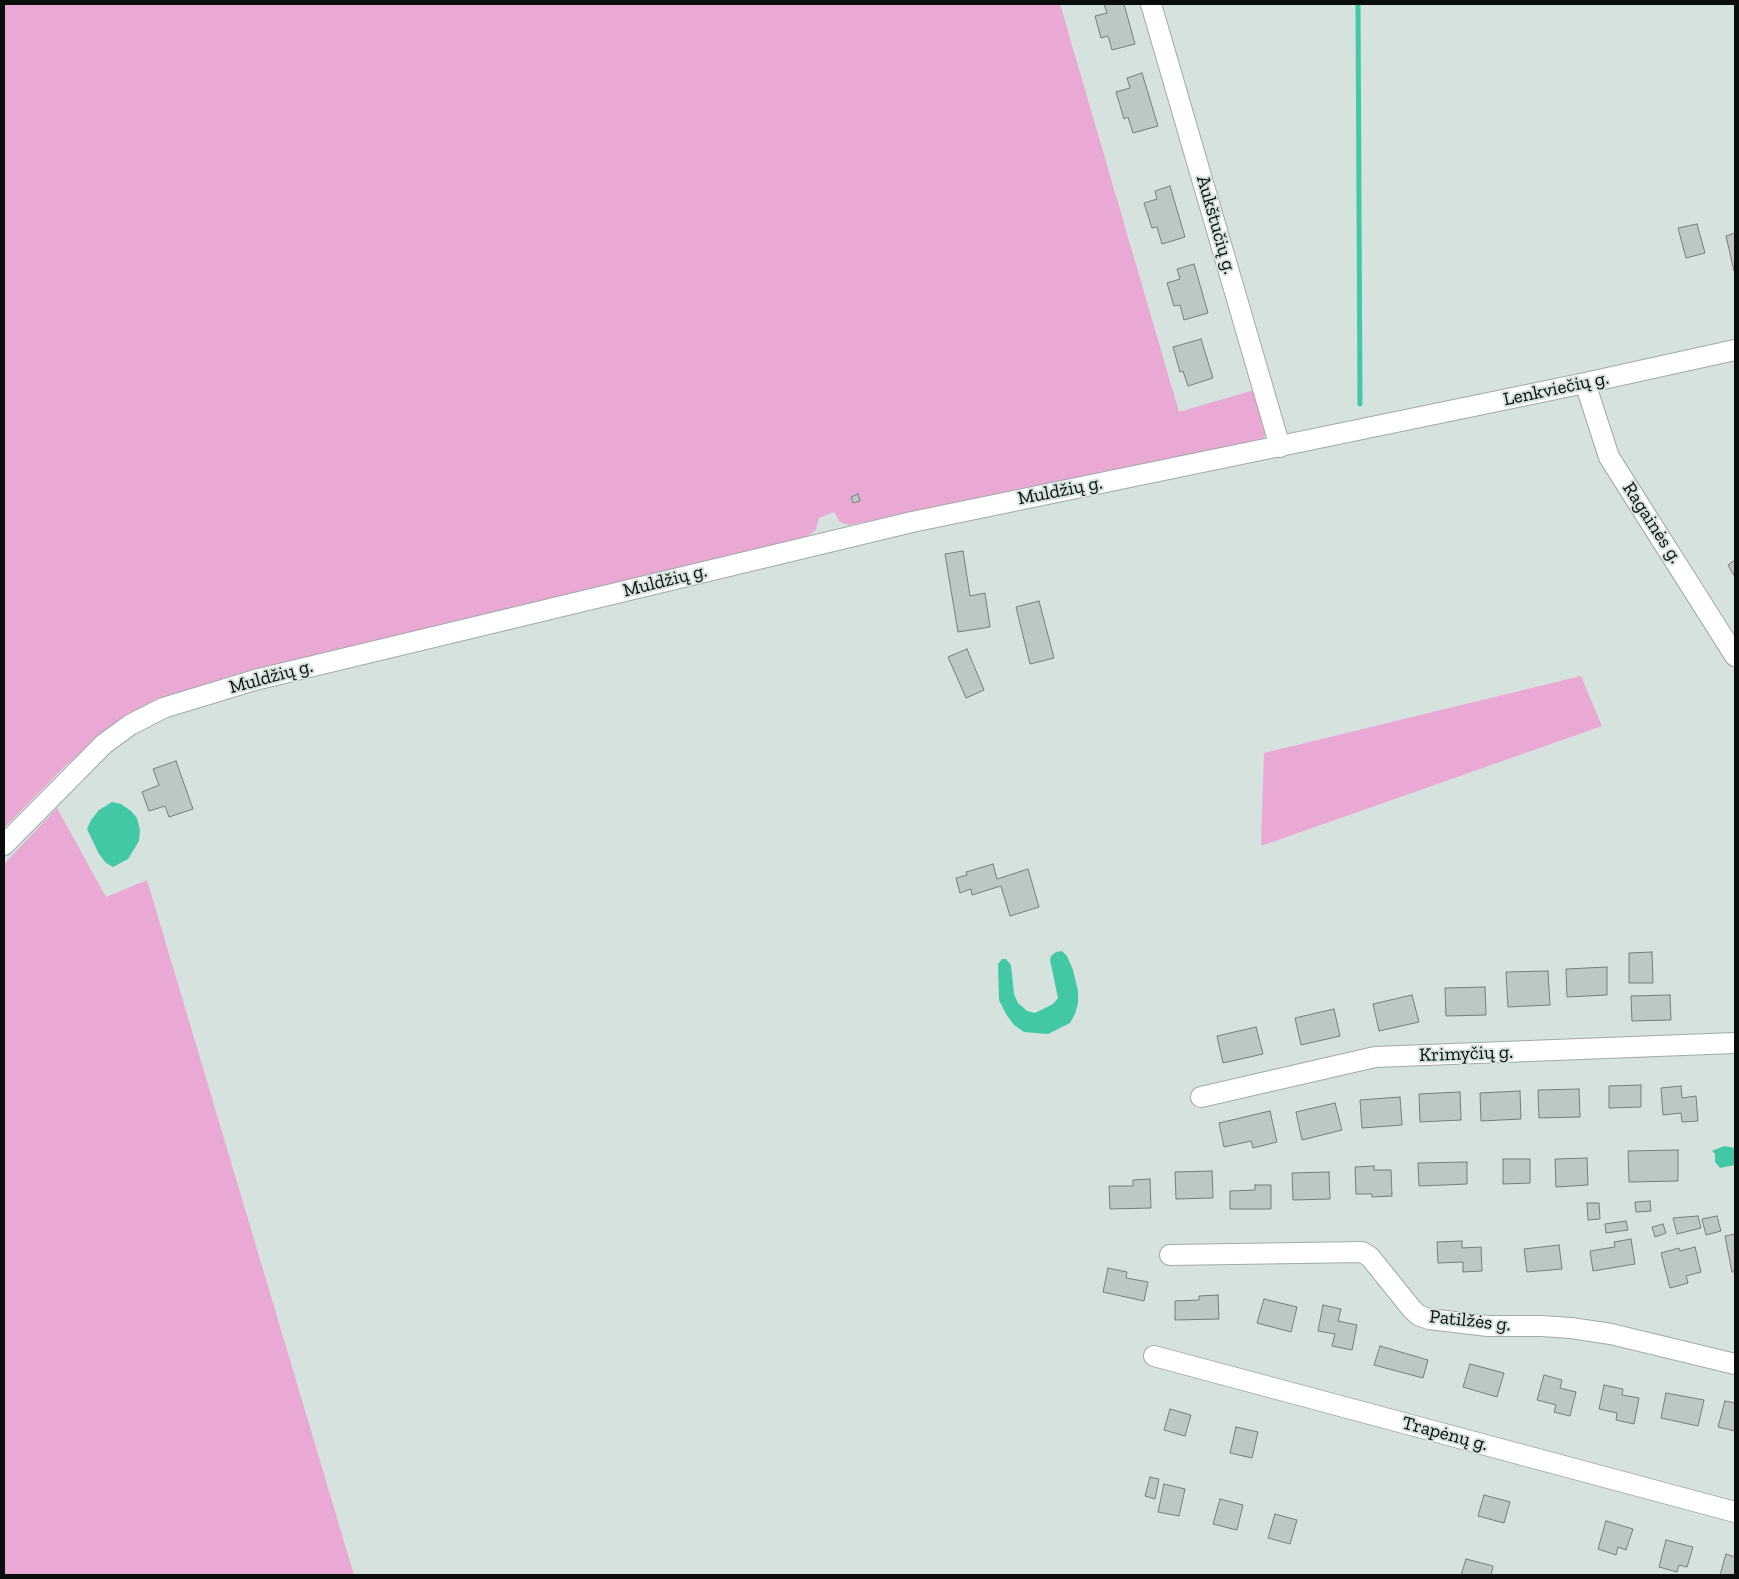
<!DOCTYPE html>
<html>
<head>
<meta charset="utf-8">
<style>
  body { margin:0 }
  #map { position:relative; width:1739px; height:1579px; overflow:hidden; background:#d6e2dd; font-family:"Zilla Slab",serif }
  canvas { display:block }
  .frame { position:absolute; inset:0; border:5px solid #090d0c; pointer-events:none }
</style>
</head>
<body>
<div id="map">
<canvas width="1739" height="1579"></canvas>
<div class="frame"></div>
</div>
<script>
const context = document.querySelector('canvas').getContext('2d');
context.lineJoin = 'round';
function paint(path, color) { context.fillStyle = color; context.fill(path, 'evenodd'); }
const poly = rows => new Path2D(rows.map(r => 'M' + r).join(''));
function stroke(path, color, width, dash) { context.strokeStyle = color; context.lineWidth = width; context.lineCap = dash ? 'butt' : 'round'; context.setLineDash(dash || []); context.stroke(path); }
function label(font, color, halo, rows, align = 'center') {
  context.font = font + ' "Zilla Slab",serif'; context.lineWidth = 4; context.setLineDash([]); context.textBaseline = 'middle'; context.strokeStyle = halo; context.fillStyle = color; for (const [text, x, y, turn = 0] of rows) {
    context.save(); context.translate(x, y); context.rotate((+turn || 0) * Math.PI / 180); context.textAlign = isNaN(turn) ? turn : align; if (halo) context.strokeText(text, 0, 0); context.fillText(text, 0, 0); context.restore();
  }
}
paint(poly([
  [4,4,1060,4,1179,412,1254,390,1266,428,1265,436,1259,442,849,525,840,522,834,512,819,518,816,530,802,540,233,675,154,703,104,733,64,767,4,828],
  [1581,676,1602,726,1261,846,1264,753],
  [57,808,106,897,147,880,354,1575,4,1575,4,864]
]), '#eaa9d4');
paint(poly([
  [112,802,121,804,131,811,137,818,140,830,139,841,128,859,113,867,106,863,99,854,87,829,91,820,99,810],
  [1062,951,1067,956,1073,970,1078,991,1078,1003,1075,1014,1070,1023,1048,1034,1024,1032,1014,1025,1006,1014,999,1000,998,964,1002,959,1006,959,1011,965,1014,994,1018,1003,1027,1011,1035,1013,1053,1004,1058,998,1050,960,1051,956,1056,952],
  [1724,1146,1735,1148,1735,1165,1720,1168,1715,1162,1715,1154,1712,1151]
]), '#43c8a5');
stroke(poly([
  [1358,4,1360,404]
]), '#43c8a5', 5);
const building = poly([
  [1104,4,1124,4,1135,44,1112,50,1108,36,1101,38,1095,16,1107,13,1104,4],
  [1142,73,1158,126,1133,133,1128,117,1124,119,1116,92,1130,88,1127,78,1142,73],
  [1170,186,1185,237,1162,244,1157,227,1152,228,1144,203,1157,199,1155,191,1170,186],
  [1697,224,1705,253,1686,258,1678,228,1697,224],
  [1735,233,1735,271,1734,271,1726,236,1735,233],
  [1194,264,1208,313,1184,320,1180,305,1174,306,1167,283,1180,279,1177,269,1194,264],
  [1201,339,1213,378,1188,386,1183,371,1180,372,1173,347,1201,339],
  [858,494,860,501,853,503,851,497,858,494],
  [963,551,970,596,985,593,990,627,958,632,945,554,963,551],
  [1735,560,1735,577,1728,565,1735,560],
  [1039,601,1054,658,1030,664,1016,607,1039,601],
  [967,649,984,690,966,698,948,657,967,649],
  [176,761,193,809,169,817,165,806,149,811,142,792,159,785,153,769,176,761],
  [993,864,997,879,1028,869,1039,907,1010,916,1001,886,972,895,971,889,960,893,956,878,967,875,966,872,993,864],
  [1652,952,1653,983,1629,983,1629,953,1652,952],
  [1607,967,1607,995,1567,997,1566,969,1607,967],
  [1548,971,1550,1005,1508,1007,1506,972,1548,971],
  [1485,987,1486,1015,1446,1016,1445,988,1485,987],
  [1412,995,1419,1022,1379,1031,1373,1004,1412,995],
  [1670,995,1671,1020,1632,1021,1631,996,1670,995],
  [1334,1009,1340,1036,1301,1045,1295,1018,1334,1009],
  [1256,1027,1263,1054,1223,1063,1217,1036,1256,1027],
  [1641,1085,1641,1107,1609,1108,1609,1086,1641,1085],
  [1681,1086,1682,1098,1696,1096,1698,1121,1682,1122,1681,1113,1663,1115,1661,1088,1681,1086],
  [1579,1089,1580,1117,1539,1118,1538,1090,1579,1089],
  [1520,1091,1521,1119,1481,1121,1480,1093,1520,1091],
  [1460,1092,1461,1120,1420,1122,1419,1094,1460,1092],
  [1400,1097,1402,1125,1362,1128,1360,1100,1400,1097],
  [1335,1103,1342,1130,1302,1140,1296,1112,1335,1103],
  [1270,1111,1277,1142,1253,1148,1251,1141,1224,1147,1219,1123,1270,1111],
  [1678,1150,1678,1181,1629,1182,1628,1151,1678,1150],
  [1587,1158,1588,1185,1556,1187,1555,1159,1587,1158],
  [1503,1159,1530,1159,1530,1183,1503,1184,1503,1159],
  [1467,1162,1467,1184,1419,1186,1418,1163,1467,1162],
  [1374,1166,1374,1170,1391,1170,1392,1196,1372,1197,1372,1194,1356,1194,1355,1167,1374,1166],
  [1212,1171,1213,1198,1176,1199,1175,1172,1212,1171],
  [1329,1172,1330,1199,1293,1200,1292,1173,1329,1172],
  [1150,1179,1151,1208,1110,1209,1109,1186,1133,1186,1133,1180,1150,1179],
  [1255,1185,1271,1185,1271,1209,1230,1209,1230,1191,1255,1190,1255,1185],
  [1650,1201,1651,1211,1636,1212,1635,1202,1650,1201],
  [1587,1203,1599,1203,1600,1219,1588,1220,1587,1203],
  [1698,1216,1701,1228,1677,1234,1673,1218,1698,1216],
  [1717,1216,1721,1231,1706,1235,1702,1219,1717,1216],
  [1626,1221,1628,1230,1606,1233,1605,1224,1626,1221],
  [1663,1224,1666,1233,1655,1237,1652,1227,1663,1224],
  [1735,1234,1735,1272,1732,1272,1725,1236,1735,1234],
  [1631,1239,1635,1264,1593,1271,1590,1251,1615,1247,1614,1242,1631,1239],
  [1462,1241,1462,1248,1481,1247,1482,1271,1463,1272,1463,1262,1438,1263,1437,1242,1462,1241],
  [1559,1245,1562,1269,1527,1272,1524,1249,1559,1245],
  [1695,1247,1701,1272,1686,1276,1688,1283,1670,1288,1661,1253,1679,1248,1680,1251,1695,1247],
  [1108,1268,1127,1272,1126,1278,1148,1282,1144,1301,1103,1292,1108,1268],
  [1218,1295,1219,1319,1175,1320,1175,1301,1199,1300,1199,1296,1218,1295],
  [1264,1299,1297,1307,1291,1332,1257,1323,1264,1299],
  [1323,1305,1341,1309,1338,1321,1357,1325,1352,1350,1332,1346,1335,1334,1318,1331,1323,1305],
  [1380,1346,1428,1360,1423,1378,1374,1365,1380,1346],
  [1470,1364,1504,1373,1497,1397,1463,1387,1470,1364],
  [1544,1375,1562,1380,1560,1388,1576,1392,1570,1416,1554,1412,1556,1405,1537,1400,1544,1375],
  [1604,1385,1623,1389,1622,1395,1639,1398,1634,1424,1616,1420,1617,1413,1599,1409,1604,1385],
  [1666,1393,1704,1400,1698,1426,1661,1418,1666,1393],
  [1725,1401,1735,1403,1735,1431,1718,1427,1725,1401],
  [1170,1409,1191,1415,1185,1436,1164,1430,1170,1409],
  [1236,1427,1258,1432,1252,1458,1230,1453,1236,1427],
  [1150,1477,1159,1479,1155,1499,1145,1496,1150,1477],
  [1164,1484,1185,1489,1179,1516,1158,1512,1164,1484],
  [1484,1495,1510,1502,1504,1523,1478,1516,1484,1495],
  [1220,1499,1243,1505,1237,1530,1213,1524,1220,1499],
  [1275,1514,1297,1520,1290,1544,1268,1538,1275,1514],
  [1606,1521,1633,1529,1626,1550,1618,1547,1616,1555,1598,1549,1606,1521],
  [1666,1540,1693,1547,1687,1567,1679,1565,1677,1572,1659,1567,1666,1540],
  [1726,1554,1735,1557,1735,1575,1720,1575,1726,1554],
  [1466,1559,1493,1566,1491,1575,1461,1575,1466,1559]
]);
paint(building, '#bcc8c4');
stroke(building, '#747f7a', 1);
const minor = poly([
  [1151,4,1280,447],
  [1585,383,1609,457,1735,656],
  [4,845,104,744,130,725,163,708,255,680,912,522,1585,383,1735,350],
  [1201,1097,1375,1057,1735,1043],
  [1170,1255,1362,1252,1370,1257,1411,1308,1418,1315,1429,1319,1488,1326,1541,1326,1571,1328,1611,1334,1735,1364],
  [1154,1356,1735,1512]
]);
stroke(minor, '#9faba7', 22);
stroke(minor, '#fff', 20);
label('19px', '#090d0c', '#d6e2dd', [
  ["Aukštučių g.",1216,225,74],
  ["Lenkviečių g.",1556,389,-12],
  ["Muldžių g.",1060,491,-11],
  ["Ragainės g.",1652,523,57],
  ["Muldžių g.",665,581,-14],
  ["Muldžių g.",271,677,-15],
  ["Krimyčių g.",1466,1054,-2],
  ["Patilžės g.",1470,1321,6],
  ["Trapėnų g.",1445,1434,15]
]);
</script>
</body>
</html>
